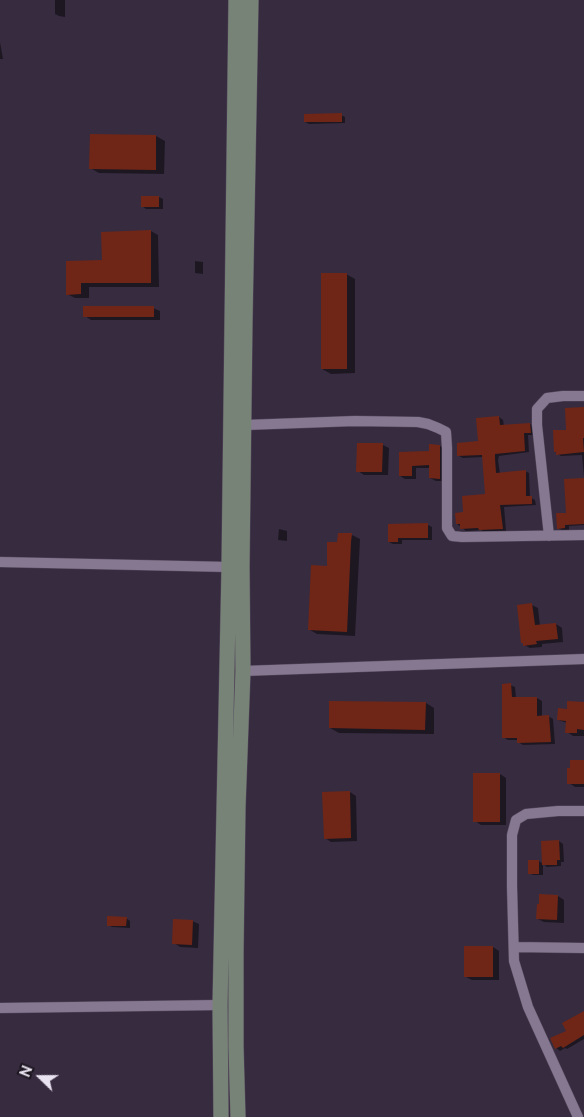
<!DOCTYPE html>
<html>
<head>
<meta charset="utf-8">
<style>
  body { margin:0 }
  #map { position:relative; width:584px; height:1117px; overflow:hidden; background:#372b40; font-family:Raleway,sans-serif }
  canvas { display:block }
  .north { position:absolute; left:15px; top:1052px; width:50px; height:50px; -webkit-text-stroke:4px #1c1620; paint-order:stroke; rotate:292deg; font-size:14px; font-weight:700; line-height:20px; text-align:center; color:#e9e2f0 }
  .north::after { content:''; display:block; margin:auto; width:18px; height:22px; background:#e9e2f0; clip-path:polygon(50% 0,100% 100%,50% 72%,0 100%) }
</style>
</head>
<body>
<div id="map">
<canvas width="584" height="1117"></canvas>
<div class="north">N</div>
</div>
<script>
const context = document.querySelector('canvas').getContext('2d');
context.lineJoin = 'round';
function paint(path, color) { context.fillStyle = color; context.fill(path, 'evenodd'); }
const poly = rows => new Path2D(rows.map(r => 'M' + r).join(''));
function stroke(path, color, width, dash) { context.strokeStyle = color; context.lineWidth = width; context.lineCap = dash ? 'butt' : 'round'; context.setLineDash(dash || []); context.stroke(path); }
paint(poly([
  [55,0,65,0,65,17,59,16,55,14],
  [0,42,3,59,0,59],
  [341,115,345,117,345,123,309,124,305,122],
  [156,136,165,141,164,174,99,173,90,168],
  [159,197,163,199,163,209,146,209,142,206],
  [151,231,158,235,159,287,89,287,89,298,75,298,67,294,103,262],
  [195,261,203,262,203,274,195,273],
  [346,274,355,279,355,373,331,374,322,369],
  [153,308,160,311,160,320,91,320,85,316],
  [584,408,584,477,582,455,561,456,555,452,567,431],
  [499,417,503,420,504,426,530,424,534,426,535,435,528,435,529,452,499,456,498,460,500,474,525,471,529,473,530,497,535,500,536,505,504,507,506,531,484,532,481,530,466,531,457,524,465,513,486,495,483,457,463,458,459,456,479,442,478,419],
  [383,445,389,448,388,475,364,475,358,471],
  [440,446,445,449,445,481,436,481,430,478,431,468,416,468,416,479,405,479,400,476,400,453,430,453],
  [584,479,584,525,569,526,569,530,562,530,558,528,567,514],
  [428,525,432,527,432,540,402,540,402,544,393,544,389,542],
  [279,529,287,531,287,541,278,540],
  [352,535,360,539,355,636,317,634,310,630,328,567,338,543],
  [532,605,538,608,540,626,556,624,562,628,563,642,542,644,542,647,530,648,524,645],
  [510,685,515,687,516,698,537,698,542,701,542,717,548,716,553,719,555,744,523,745,518,742,518,740,508,740,503,737],
  [426,703,434,708,434,734,339,733,330,728],
  [584,703,584,736,573,736,567,732,567,723,558,720,568,710],
  [584,761,584,787,575,787,569,783],
  [475,774,500,774,506,778,506,825,481,825,475,821],
  [350,792,356,796,357,841,331,842,325,838],
  [559,841,563,844,564,862,561,862,561,866,547,867,543,864,543,875,533,875,529,873,539,861,543,864,543,842],
  [558,896,564,900,564,923,544,922,538,919],
  [126,918,130,921,130,928,112,927,108,925],
  [192,921,199,924,198,948,180,947,174,943],
  [493,947,499,951,499,980,472,980,466,977],
  [584,1013,584,1039,567,1049,565,1048,560,1051,556,1048,567,1031]
]), '#0007');
paint(poly([
  [342,113,342,122,304,122,304,114],
  [90,134,156,135,156,170,89,169],
  [141,196,159,196,159,207,141,207],
  [151,230,151,283,81,283,81,294,66,295,66,261,102,260,101,232],
  [321,273,347,273,347,369,321,369],
  [83,306,154,306,154,317,83,317],
  [584,407,584,438,583,438,584,452,556,455,556,452,554,452,553,430,566,430,565,408],
  [499,416,500,425,530,423,531,433,524,433,525,451,495,454,495,458,496,473,526,470,526,496,532,496,532,504,500,505,503,529,479,530,478,528,460,529,460,524,456,524,455,513,463,512,462,496,485,494,482,455,457,456,457,443,478,441,476,418],
  [357,443,383,443,382,472,356,472],
  [429,444,440,445,440,479,429,478,429,465,412,466,412,476,399,476,399,452,429,451],
  [584,478,584,524,565,525,565,528,557,529,556,513,566,513,564,479],
  [428,523,428,538,398,538,398,542,388,542,388,524],
  [338,533,352,533,351,542,347,632,308,630,311,565,327,566,327,542,337,542],
  [532,603,535,625,556,623,558,639,536,641,537,644,523,646,523,643,521,643,517,605],
  [511,683,512,697,537,697,537,716,549,715,551,742,517,743,517,738,502,738,502,684],
  [329,701,426,702,425,730,329,728],
  [567,701,584,702,584,730,577,729,577,733,565,733,566,721,557,720,558,708,567,709],
  [570,760,584,760,584,784,567,784,567,768,570,768],
  [473,773,500,773,500,822,473,822],
  [350,791,351,838,324,839,322,792],
  [559,840,560,860,557,860,557,865,542,865,541,841],
  [528,860,539,860,539,874,528,874],
  [539,894,558,895,557,920,536,919,537,904,539,904],
  [107,916,127,917,126,926,107,926],
  [173,919,193,920,192,945,172,944],
  [464,946,493,946,493,977,464,977],
  [584,1011,584,1035,563,1048,561,1046,555,1049,550,1038,566,1031,562,1023]
]), '#702616');
const street = poly([
  [245,425,355,421,418,422,428,424,438,428,446,432,447,448,447,528,452,536,462,537,584,535],
  [549,536,537,425,537,409,547,398,563,396,584,396],
  [0,562,229,567],
  [243,671,584,659],
  [514,947,584,948],
  [0,1008,220,1005],
  [578,1117,528,1007,514,961,512,886,512,835,516,820,526,814,558,811,584,811]
]);
const secondary = poly([
  [221,1117,220,1005,229,567,236,0],
  [238,1117,236,1046,236,953,238,807,243,671,242,567,245,321,251,0]
]);
stroke(street, '#53495b', 11);
stroke(secondary, '#53495b', 16);
stroke(street, '#867891', 10);
stroke(secondary, '#788377', 15);
</script>
</body>
</html>
